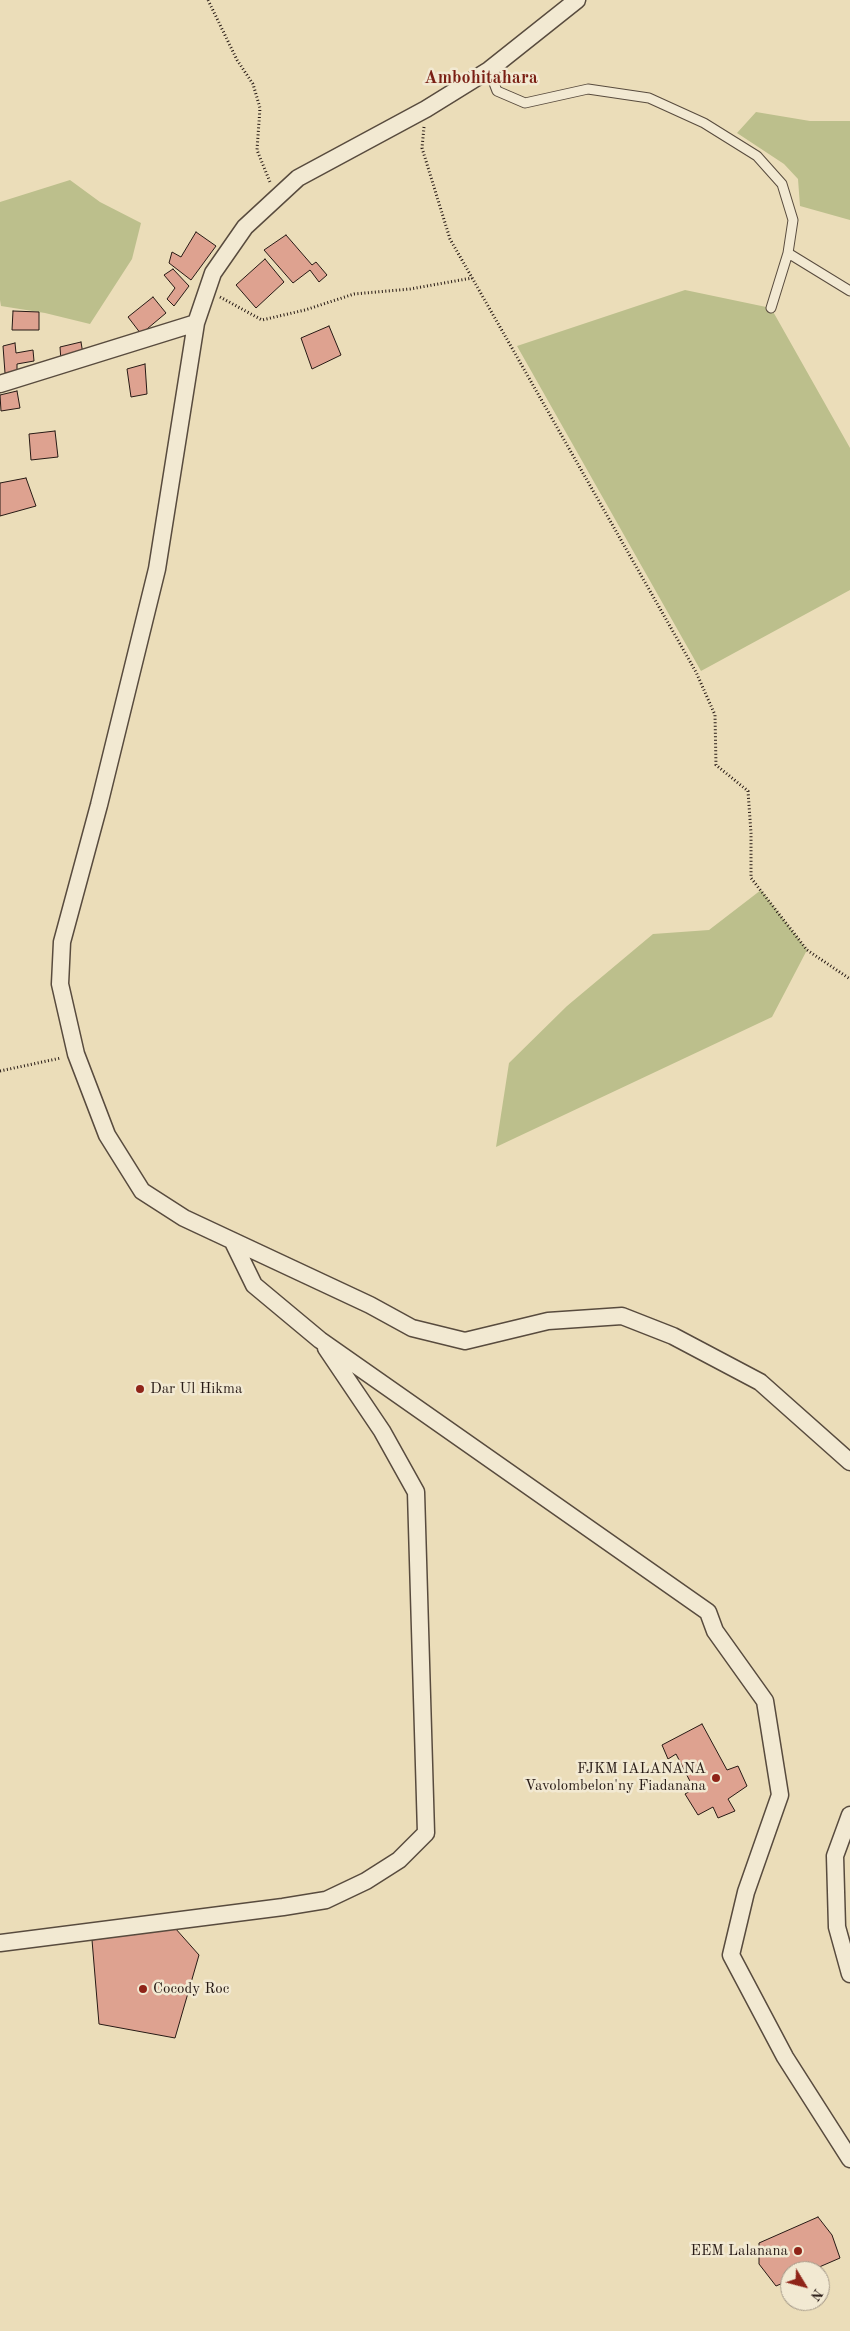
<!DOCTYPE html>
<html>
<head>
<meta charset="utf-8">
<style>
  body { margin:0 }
  #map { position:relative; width:850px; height:2331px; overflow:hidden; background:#ebddb9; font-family:"Old Standard TT",serif }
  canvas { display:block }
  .north { position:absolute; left:780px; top:2261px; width:50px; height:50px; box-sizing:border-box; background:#f2e9d2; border:1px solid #a19686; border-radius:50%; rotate:127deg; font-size:14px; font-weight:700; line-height:20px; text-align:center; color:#271a15 }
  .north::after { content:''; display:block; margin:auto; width:18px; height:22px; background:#8f2418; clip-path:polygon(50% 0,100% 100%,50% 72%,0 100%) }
</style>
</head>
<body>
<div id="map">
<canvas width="850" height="2331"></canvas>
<div class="north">N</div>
</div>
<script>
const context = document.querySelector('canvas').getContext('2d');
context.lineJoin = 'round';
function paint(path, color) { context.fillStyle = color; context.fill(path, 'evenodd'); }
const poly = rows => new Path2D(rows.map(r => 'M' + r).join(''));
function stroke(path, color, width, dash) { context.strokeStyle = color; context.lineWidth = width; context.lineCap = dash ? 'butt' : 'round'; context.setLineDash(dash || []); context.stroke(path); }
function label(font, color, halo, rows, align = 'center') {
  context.font = font + ' "Old Standard TT",serif'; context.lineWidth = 5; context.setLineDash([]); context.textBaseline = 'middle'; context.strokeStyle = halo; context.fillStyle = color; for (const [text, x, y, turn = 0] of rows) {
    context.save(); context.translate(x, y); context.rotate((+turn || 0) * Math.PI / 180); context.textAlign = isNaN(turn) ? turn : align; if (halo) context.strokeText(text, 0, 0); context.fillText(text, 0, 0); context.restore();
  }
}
paint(poly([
  [756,112,810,121,850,121,850,220,800,206,798,179,784,164,737,133],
  [70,180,100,202,141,223,132,259,90,324,45,313,1,306,0,300,0,202],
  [685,290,771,308,850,448,850,590,701,671,517,346],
  [761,890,807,950,772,1017,496,1147,509,1063,567,1006,653,934,709,930]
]), '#bcbf8c');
const building = poly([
  [196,232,216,246,191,280,169,263,172,252,181,257,196,232],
  [286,235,312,265,316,262,327,275,319,282,310,270,293,283,264,250,286,235],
  [265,259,284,282,256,308,236,285,265,259],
  [173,269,189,286,174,306,167,299,175,288,164,275,173,269],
  [153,297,166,313,141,334,128,317,153,297],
  [13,311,39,312,39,330,12,330,13,311],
  [329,326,341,355,312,369,301,338,329,326],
  [81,342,83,354,61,361,60,347,81,342],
  [15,343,16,353,33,350,34,361,17,364,17,371,5,373,3,346,15,343],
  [145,364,147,394,131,397,127,369,145,364],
  [17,391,20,408,1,411,0,395,17,391],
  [55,431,58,457,31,460,29,434,55,431],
  [26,478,36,506,0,516,0,483,26,478],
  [702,1724,727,1770,738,1766,747,1786,728,1799,735,1811,718,1818,713,1807,698,1815,685,1794,694,1789,676,1754,668,1759,662,1745,702,1724],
  [175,1928,199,1955,175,2038,99,2024,92,1940,175,1928],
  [818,2217,832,2235,840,2258,810,2271,790,2271,790,2280,776,2286,759,2264,759,2243,818,2217]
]);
paint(building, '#dea290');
stroke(building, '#271a15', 1);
const lane = poly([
  [489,70,497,91,525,103,588,89,649,98,704,123,757,156,782,184,793,220,788,253,850,291],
  [771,308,788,253]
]);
const street = poly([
  [577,0,489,70,426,109,298,178,245,227,213,273,196,323,157,569,99,805,62,942,60,984,76,1054,107,1135,142,1191,184,1218,370,1305,412,1328,465,1341,548,1321,622,1316,673,1336,760,1382,850,1462],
  [0,384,196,323],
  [233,1242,254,1285,320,1340,708,1612,715,1631,765,1701,780,1795,746,1892,731,1955,785,2057,850,2159],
  [850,1815,835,1856,837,1927,850,1974],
  [0,1943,283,1907,326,1900,366,1881,399,1860,426,1833,416,1492,382,1431,326,1348]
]);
stroke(lane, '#584b3e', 11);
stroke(street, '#584b3e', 19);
stroke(poly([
  [208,0,237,60,253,84,260,108,257,150,270,182],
  [424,127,422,148,450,239,696,672,715,715,716,765,748,791,751,833,751,878,807,950,850,979],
  [220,297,262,320,305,310,354,294,410,289,472,278],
  [0,1071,61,1058]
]), '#271a15', 3, [1, 2.5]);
stroke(lane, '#f2e9d2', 9);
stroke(street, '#f2e9d2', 16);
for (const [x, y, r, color] of [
  [140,1389,5,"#8f2418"],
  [716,1778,5,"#8f2418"],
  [143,1989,5,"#8f2418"],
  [798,2251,5,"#8f2418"]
]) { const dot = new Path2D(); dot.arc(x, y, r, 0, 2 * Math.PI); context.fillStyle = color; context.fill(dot); stroke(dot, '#f2e9d2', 2); }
label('15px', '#271a15', '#f2e9d2', [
  ["Dar Ul Hikma",150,1389],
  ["FJKM IALANANA",706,1769,"right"],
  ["Vavolombelon'ny Fiadanana",706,1786,"right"],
  ["Cocody Roc",153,1989],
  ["EEM Lalanana",788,2251,"right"]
], 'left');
label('bold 18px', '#7a1f14', '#f2e9d2', [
  ["Ambohitahara",481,78]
]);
</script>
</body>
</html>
